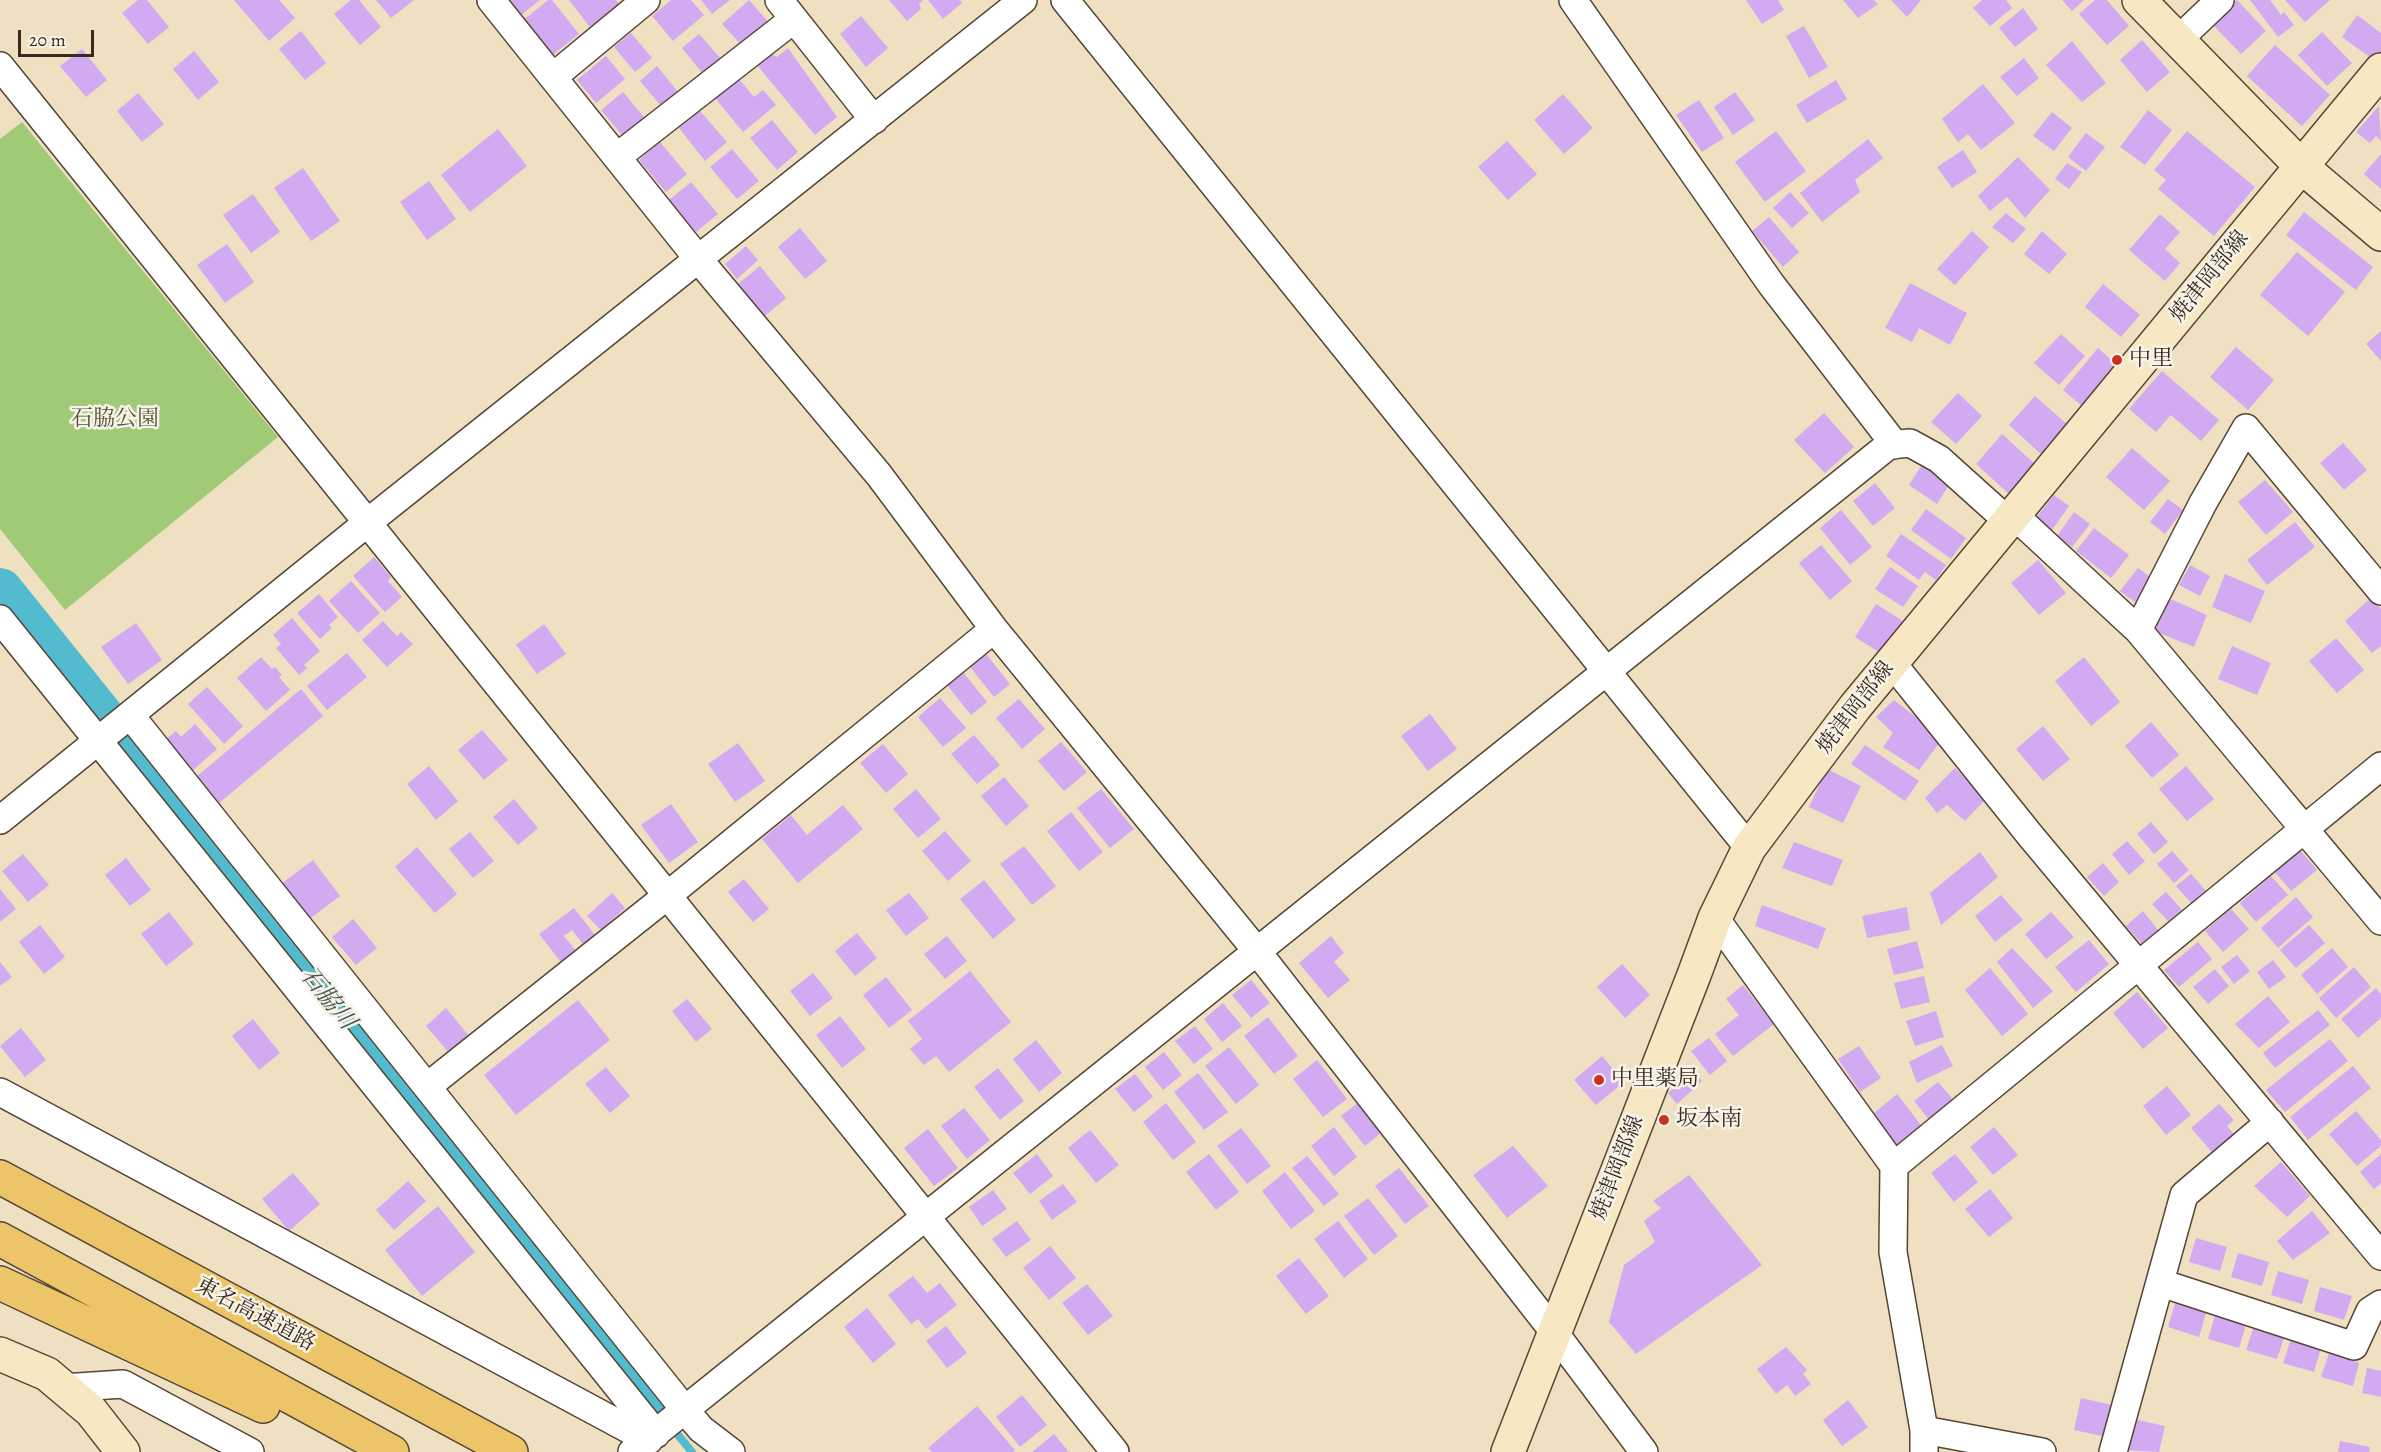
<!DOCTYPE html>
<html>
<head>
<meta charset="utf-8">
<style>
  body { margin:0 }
  #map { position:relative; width:2381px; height:1452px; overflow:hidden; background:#efe0c1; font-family:Alegreya,serif }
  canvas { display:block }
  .scale { position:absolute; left:18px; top:30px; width:76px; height:27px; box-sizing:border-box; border:3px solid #3b2a1e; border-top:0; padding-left:8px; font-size:18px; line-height:21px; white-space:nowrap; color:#3b2a1e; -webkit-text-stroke:4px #f7f3e8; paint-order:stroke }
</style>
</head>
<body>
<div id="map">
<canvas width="2381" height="1452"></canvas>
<div class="scale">20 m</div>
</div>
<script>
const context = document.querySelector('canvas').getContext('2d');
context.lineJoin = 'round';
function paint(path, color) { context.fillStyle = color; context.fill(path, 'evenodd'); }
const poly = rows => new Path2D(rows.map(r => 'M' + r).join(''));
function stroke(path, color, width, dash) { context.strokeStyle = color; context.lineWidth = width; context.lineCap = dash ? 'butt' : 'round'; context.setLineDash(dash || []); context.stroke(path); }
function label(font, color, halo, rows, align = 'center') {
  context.font = font + ' Alegreya,"Noto Serif JP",serif'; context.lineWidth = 5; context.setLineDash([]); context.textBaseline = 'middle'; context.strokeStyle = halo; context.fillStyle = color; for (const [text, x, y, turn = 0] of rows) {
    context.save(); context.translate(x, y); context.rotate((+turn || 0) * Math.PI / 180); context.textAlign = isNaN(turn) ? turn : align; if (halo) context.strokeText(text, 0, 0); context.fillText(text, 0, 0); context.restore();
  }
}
paint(poly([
  [22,122,278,437,65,610,0,529,0,139]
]), '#a1ca76');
stroke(poly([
  [655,1407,692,1452]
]), '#52bbce', 8);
stroke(poly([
  [0,591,655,1407]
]), '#52bbce', 46);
paint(poly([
  [138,0,147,0,169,27,148,44,122,13],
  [234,0,279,0,295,18,269,41],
  [351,0,359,0,381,27,360,45,334,14],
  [376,0,414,0,391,18],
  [507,0,540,0,520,16],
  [548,0,552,0,579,34,549,58,521,22],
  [569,0,616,0,619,4,590,27],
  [671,0,691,0,704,15,673,41,652,16],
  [701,0,730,0,712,14],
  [749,0,771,25,744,48,722,24],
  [889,0,923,0,919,4,921,9,907,21],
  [928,0,960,0,962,3,943,19],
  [1746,0,1778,0,1784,10,1762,24],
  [1843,0,1874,0,1878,4,1858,18],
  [1891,0,1921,0,1907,17],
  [1982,0,2006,0,2012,8,1990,26,1973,8],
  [2062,0,2084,0,2072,11],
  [2095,0,2107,0,2129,26,2107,45,2079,14],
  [2237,0,2266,31,2241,54,2212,24],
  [2250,0,2270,0,2281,15,2284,12,2294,25,2278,37],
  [2285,0,2330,0,2305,22],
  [2023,8,2038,29,2015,47,1999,28],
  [2357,15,2381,33,2381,53,2375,61,2342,37],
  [861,16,888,48,866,67,840,34],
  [1804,26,1828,67,1809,78,1786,36],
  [301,31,326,63,305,80,279,49],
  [2322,32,2352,63,2327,86,2298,55],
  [631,33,652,58,635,72,614,47],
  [699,34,721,59,703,74,682,48],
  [2142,40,2170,72,2147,92,2120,60],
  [2072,41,2106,83,2082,102,2046,65],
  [2275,45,2330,95,2302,126,2247,76],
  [788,48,837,117,815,135,756,64,772,54,777,57],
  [82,49,107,80,86,97,60,66],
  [194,51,219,82,198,100,173,69],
  [606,56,625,79,596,103,577,80],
  [2024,58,2039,78,2017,96,2000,77],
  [657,66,678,92,661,106,640,81],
  [739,79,754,97,763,90,776,105,743,132,715,98],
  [1836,80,1847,99,1807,123,1796,105],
  [1983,84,2015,123,1981,150,1968,134,1958,142,1942,119],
  [623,92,650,124,628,142,601,110],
  [1735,92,1755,120,1733,135,1714,107],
  [138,93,164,124,142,142,117,111],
  [1563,94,1593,128,1564,154,1534,120],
  [1699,100,1724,138,1702,152,1676,115],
  [2379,106,2381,141,2376,136,2370,143,2356,132],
  [2148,110,2172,130,2145,165,2120,147],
  [700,111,727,142,705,161,679,128],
  [2052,112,2072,128,2054,151,2033,136],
  [772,120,798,152,777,170,750,138],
  [498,129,527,166,470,212,441,175],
  [1776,131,1806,171,1765,202,1735,162],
  [2187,131,2255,187,2214,236,2158,189,2166,180,2154,170],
  [2086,133,2105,147,2086,171,2068,157],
  [1868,139,1883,158,1855,180,1860,192,1822,222,1800,193],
  [1507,141,1537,174,1508,200,1478,167],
  [660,142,687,174,666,192,639,160],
  [732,149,759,181,737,199,710,167],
  [1963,150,1977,172,1952,188,1937,167],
  [2381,154,2381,189,2364,174],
  [2018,157,2050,190,2025,218,2007,197,1990,211,1978,196],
  [2067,163,2082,172,2069,189,2055,179],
  [303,168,340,221,311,241,274,188],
  [429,181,456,219,427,240,400,202],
  [691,182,718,214,696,232,669,200],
  [1790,192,1809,213,1792,228,1773,208],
  [253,194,280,232,251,253,223,215],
  [2304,212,2373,267,2356,290,2286,235],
  [2006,213,2026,229,2013,243,1992,227],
  [2160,214,2180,232,2165,249,2180,263,2165,281,2129,250],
  [1769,217,1799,252,1783,267,1752,231],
  [800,228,827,261,805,279,778,247],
  [1972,231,1989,247,1955,285,1937,269],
  [2042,231,2067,254,2049,274,2024,254],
  [227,244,254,282,225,303,197,265],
  [746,246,758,260,737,279,725,264],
  [2297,252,2345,292,2308,336,2260,295],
  [760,266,786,298,765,316,738,284],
  [1910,283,1967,313,1950,345,1919,328,1912,342,1885,328],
  [2103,284,2140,315,2121,337,2085,307],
  [2381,331,2381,361,2366,344],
  [2061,334,2085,356,2059,385,2034,363],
  [2236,347,2274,380,2248,410,2210,377],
  [2098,348,2116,364,2082,406,2063,390],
  [2162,371,2219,420,2201,441,2171,415,2156,432,2129,409],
  [1958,393,1982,416,1956,444,1931,422],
  [2035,396,2069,426,2043,456,2009,425],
  [1824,413,1854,447,1825,473,1794,440],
  [2002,434,2036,465,2009,494,1976,464],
  [2343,443,2367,470,2344,490,2320,463],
  [2132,448,2170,481,2144,510,2106,477],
  [1923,463,1951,482,1937,504,1909,485],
  [2265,480,2293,512,2266,535,2238,502],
  [1875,483,1895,508,1873,526,1853,501],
  [2054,495,2069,506,2052,530,2036,518],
  [2168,499,2183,510,2165,534,2150,522],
  [1926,509,1966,538,1951,559,1911,530],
  [1841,510,1872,547,1850,565,1820,528],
  [2074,512,2090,524,2072,547,2057,536],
  [2295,522,2315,547,2267,585,2247,560],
  [2094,528,2129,555,2111,578,2076,551],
  [1901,534,1946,565,1936,580,1925,572,1919,580,1886,556],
  [1821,545,1852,581,1830,600,1799,563],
  [374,557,391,577,388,581,402,597,385,612,353,576],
  [2038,560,2066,593,2039,615,2011,583],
  [2190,565,2210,576,2200,596,2179,585],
  [1890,567,1918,586,1903,607,1875,589],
  [2138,568,2153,579,2136,603,2120,591],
  [2225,574,2265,591,2251,623,2212,607],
  [351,581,380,613,358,633,329,601],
  [319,594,338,617,329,625,332,628,320,639,297,613],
  [2168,598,2207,615,2194,647,2154,631],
  [2371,598,2381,609,2381,646,2372,653,2345,621],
  [1876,604,1903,621,1882,654,1855,637],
  [292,618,320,651,304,665,307,668,299,675,276,648,281,644,273,635],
  [383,621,397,636,401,632,413,644,387,667,362,640],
  [136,623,162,660,128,684,101,647],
  [544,624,566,654,537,674,516,645],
  [2336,638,2364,670,2337,693,2309,661],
  [2232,646,2271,663,2257,695,2218,679],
  [347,653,367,677,327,710,307,686],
  [986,654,1010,684,994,697,970,667],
  [261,657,272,669,275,667,282,675,279,677,290,690,266,711,237,678],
  [2084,657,2120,702,2091,726,2055,681],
  [963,672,987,702,971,715,947,685],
  [207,687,243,726,224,744,188,704],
  [301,689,323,716,218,804,196,777],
  [940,698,966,728,943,747,918,717],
  [1019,699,1045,729,1022,749,996,718],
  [1894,700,1943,738,1919,770,1883,747,1893,733,1876,717],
  [1430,714,1457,749,1428,771,1401,736],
  [2151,722,2179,755,2152,778,2125,746],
  [195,724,217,749,191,772,164,741,176,731,181,737],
  [2043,726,2070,759,2043,781,2016,749],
  [482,730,508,760,484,780,458,750],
  [974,735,1000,765,977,784,951,754],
  [1061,742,1087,772,1064,791,1038,761],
  [738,743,765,781,735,802,708,764],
  [883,744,908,774,886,793,860,763],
  [1865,745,1919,781,1905,801,1851,764],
  [429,766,458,801,436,820,407,784],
  [2186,766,2214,799,2187,821,2159,789],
  [1955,768,1986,799,1965,821,1947,805,1937,813,1925,798],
  [1827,769,1861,786,1843,823,1809,807],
  [1004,777,1029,806,1006,826,981,796],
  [916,789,941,819,918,838,893,809],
  [1101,789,1134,829,1110,848,1077,808],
  [514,799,538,828,518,845,493,817],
  [671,804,698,842,669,863,641,825],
  [843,805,863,829,798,883,762,839,791,815,807,835],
  [1071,812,1103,852,1079,871,1047,831],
  [2151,822,2168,842,2154,854,2137,834],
  [945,831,971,861,948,881,922,851],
  [470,832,494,861,473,878,449,849],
  [2127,841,2145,861,2129,875,2112,854],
  [1794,842,1843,860,1832,886,1782,868],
  [1024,846,1056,886,1032,905,1000,864],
  [417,847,457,894,435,913,395,867],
  [2300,850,2317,870,2291,891,2274,871],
  [2172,851,2189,870,2174,883,2157,864],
  [1980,852,1998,877,1941,925,1930,893],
  [23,854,49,885,28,902,2,871],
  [126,858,151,890,130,906,105,875],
  [313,860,340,896,308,920,281,884],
  [2103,863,2119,882,2104,896,2087,877],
  [2191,874,2208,893,2194,906,2176,886],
  [2271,876,2288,895,2256,922,2240,903],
  [744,879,769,909,753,922,728,892],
  [984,880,1016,920,993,939,960,899],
  [0,889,16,909,0,922],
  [2166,892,2182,910,2169,922,2152,904],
  [612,893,625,908,601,930,587,916],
  [909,893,929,918,906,936,886,910],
  [2001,895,2023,920,1995,942,1975,916],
  [2296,897,2313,917,2278,948,2261,928],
  [1762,905,1826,928,1818,949,1755,926],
  [1907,907,1910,930,1867,938,1862,916],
  [574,908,595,935,583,944,572,930,564,936,576,951,561,962,539,934],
  [2231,909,2249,929,2223,952,2205,931],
  [2143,911,2159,931,2143,945,2126,926],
  [169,912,194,944,166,966,141,934],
  [2051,912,2074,937,2046,959,2025,934],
  [353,919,377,948,356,965,332,937],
  [40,925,65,957,44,974,19,942],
  [2309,925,2325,943,2296,968,2280,950],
  [857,933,877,958,855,976,835,951],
  [947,936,967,961,945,979,924,954],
  [1331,936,1344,953,1334,962,1350,980,1328,998,1299,963],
  [2089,940,2109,964,2076,992,2055,967],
  [1917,941,1924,968,1894,975,1887,949],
  [2198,942,2212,959,2179,987,2164,970],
  [2012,948,2053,991,2033,1008,1997,962],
  [2332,948,2348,967,2317,994,2301,975],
  [2237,955,2250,971,2234,984,2221,967],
  [2273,960,2286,977,2269,989,2257,972],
  [0,962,12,977,0,986],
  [1622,964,1650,995,1625,1018,1597,987],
  [2354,967,2371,987,2336,1018,2319,998],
  [1990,968,2028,1014,2002,1036,1965,990],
  [2215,969,2229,986,2208,1004,2193,987],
  [970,971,1011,1022,949,1072,936,1056,924,1065,910,1049,922,1039,908,1021],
  [813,973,833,998,810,1016,790,991],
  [1924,976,1930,1002,1901,1009,1894,983],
  [886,977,912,1010,889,1028,863,995],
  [1251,980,1270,1003,1251,1018,1232,995],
  [1743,985,1774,1024,1733,1056,1715,1034,1739,1015,1726,999],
  [2376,988,2381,994,2381,1018,2358,1038,2341,1019],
  [2137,992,2168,1028,2143,1049,2113,1013],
  [2268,996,2290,1022,2259,1048,2235,1024],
  [687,999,712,1029,696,1042,672,1011],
  [578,1000,610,1040,516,1115,484,1075],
  [1223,1003,1242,1026,1222,1042,1204,1019],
  [446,1008,470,1037,450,1054,426,1026],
  [2318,1010,2330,1025,2275,1068,2263,1053],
  [1936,1011,1944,1037,1915,1046,1906,1021],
  [840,1016,866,1049,842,1068,816,1035],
  [1268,1017,1298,1056,1274,1074,1244,1036],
  [253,1019,280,1053,259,1070,232,1036],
  [1195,1026,1213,1049,1194,1064,1175,1041],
  [21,1028,46,1060,25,1077,0,1046],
  [1709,1038,1727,1061,1710,1075,1691,1051],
  [2330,1039,2348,1061,2285,1112,2266,1090],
  [1036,1040,1062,1073,1039,1092,1013,1059],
  [1942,1045,1953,1066,1917,1083,1909,1062],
  [1859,1046,1881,1078,1860,1092,1838,1059],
  [1229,1047,1259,1085,1236,1104,1205,1066],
  [1164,1052,1182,1075,1163,1090,1145,1067],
  [1602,1056,1624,1082,1596,1105,1574,1080],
  [1317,1060,1347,1099,1323,1117,1293,1079],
  [2353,1066,2371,1088,2308,1140,2290,1117],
  [606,1067,630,1096,610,1113,585,1084],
  [998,1068,1024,1101,1000,1120,974,1087],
  [1693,1071,1702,1081,1677,1104,1668,1093],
  [1198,1073,1228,1112,1204,1130,1174,1092],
  [1135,1074,1153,1097,1134,1112,1115,1089],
  [1938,1082,1956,1103,1931,1122,1914,1101],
  [2167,1086,2191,1115,2166,1135,2143,1106],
  [1897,1094,1924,1129,1900,1149,1873,1114],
  [1363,1099,1387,1128,1365,1146,1341,1116],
  [1166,1103,1196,1142,1173,1160,1143,1122],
  [2219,1104,2234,1120,2227,1126,2238,1139,2217,1158,2191,1128],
  [964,1108,990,1140,967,1159,941,1126],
  [2356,1111,2381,1140,2381,1146,2357,1166,2329,1134],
  [1334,1127,1357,1157,1334,1176,1311,1146],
  [1994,1127,2018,1155,1993,1175,1970,1147],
  [1241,1128,1271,1166,1247,1184,1217,1146],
  [928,1129,958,1168,934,1186,904,1148],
  [1090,1130,1119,1165,1096,1183,1068,1148],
  [1513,1146,1548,1186,1507,1218,1473,1175],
  [1037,1154,1053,1176,1030,1194,1013,1173],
  [1209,1154,1239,1192,1216,1210,1186,1172],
  [1955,1154,1978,1182,1954,1202,1931,1173],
  [2381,1154,2381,1183,2374,1189,2360,1172],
  [1307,1156,1339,1194,1324,1206,1292,1168],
  [2281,1162,2310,1196,2287,1217,2254,1186],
  [1399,1168,1429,1206,1405,1224,1375,1186],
  [1285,1172,1315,1211,1291,1229,1262,1191],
  [293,1173,320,1204,289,1231,262,1199],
  [1689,1175,1762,1265,1636,1354,1609,1322,1624,1265,1655,1242,1644,1221,1661,1208,1653,1201],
  [408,1181,426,1201,394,1230,376,1210],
  [1063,1184,1077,1202,1052,1220,1039,1201],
  [1990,1189,2013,1218,1989,1237,1965,1209],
  [993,1190,1007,1209,982,1226,969,1207],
  [1368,1198,1398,1236,1374,1255,1344,1216],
  [438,1206,475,1252,422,1296,385,1250],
  [2312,1211,2330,1233,2293,1260,2277,1241],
  [1017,1221,1031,1240,1006,1257,992,1239],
  [1338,1221,1368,1259,1344,1278,1314,1239],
  [2196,1238,2227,1247,2220,1271,2189,1262],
  [1050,1246,1076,1278,1049,1300,1023,1268],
  [2238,1253,2269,1262,2262,1286,2231,1277],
  [1299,1258,1329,1296,1306,1314,1276,1276],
  [2278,1271,2309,1280,2302,1304,2271,1295],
  [913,1276,927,1293,940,1283,957,1305,926,1329,918,1319,911,1324,888,1295],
  [1087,1284,1113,1316,1088,1335,1062,1303],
  [2320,1287,2352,1296,2344,1320,2314,1311],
  [2175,1303,2206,1313,2199,1337,2168,1327],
  [867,1308,896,1344,873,1363,844,1327],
  [2215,1315,2246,1324,2239,1348,2208,1339],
  [946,1326,967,1353,947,1368,926,1341],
  [2254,1326,2285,1335,2277,1359,2246,1350],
  [2291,1339,2321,1348,2314,1372,2283,1363],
  [1786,1347,1807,1370,1803,1374,1811,1384,1795,1396,1787,1385,1776,1394,1757,1369],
  [2329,1353,2359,1363,2353,1386,2321,1377],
  [2367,1368,2381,1371,2381,1397,2362,1393],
  [1022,1395,1047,1425,1020,1447,996,1417],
  [2081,1398,2112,1405,2106,1437,2074,1430],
  [1848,1400,1868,1427,1842,1446,1823,1420],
  [977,1406,1015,1450,1013,1452,932,1452,928,1448],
  [2128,1418,2165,1426,2159,1452,2123,1450],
  [1054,1434,1069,1452,1032,1452],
  [2340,1441,2370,1447,2369,1452,2338,1452]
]), '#d1aaf2');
const street = poly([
  [491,0,699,260,879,475,994,629,1256,950,1554,1332,1644,1452],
  [779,0,874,120],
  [1065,0,1749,848],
  [1573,0,1771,284,1895,445],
  [2179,39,2220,0],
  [0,66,1115,1452],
  [553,77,646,0],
  [617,157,794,19],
  [2014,515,2138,630,2381,921],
  [0,619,656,1434],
  [2138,630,2203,503,2246,428,2381,591],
  [1892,663,2029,834,2381,1256],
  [130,715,685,1410,701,1429,731,1452],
  [0,820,367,523,1023,0],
  [1715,918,1894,1166,1893,1252,1924,1430,1924,1452],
  [428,1086,668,895,994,629],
  [0,1092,649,1440],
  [1894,1166,2381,766],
  [2161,1283,2354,1346,2370,1311,2381,1304],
  [63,1388,123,1384,250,1452],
  [1924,1430,2042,1452],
  [632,1452,1889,445,1910,443,1939,459,2009,522],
  [2113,1452,2184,1195,2270,1122]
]);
const secondary = poly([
  [2139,0,2301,166,2381,234],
  [0,1354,47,1374,91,1411,123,1452],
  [1508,1452,1694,975,1715,918,1749,848,1855,707,2381,70]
]);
const highway = poly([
  [0,1177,511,1452],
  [0,1239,392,1452],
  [0,1283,263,1406]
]);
stroke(street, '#564536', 30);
stroke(secondary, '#564536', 36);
stroke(highway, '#564536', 36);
stroke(street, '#fff', 27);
stroke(secondary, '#f7e8c3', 33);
stroke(highway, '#ecc569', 33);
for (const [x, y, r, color] of [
  [2117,360,6,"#c8321e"],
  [1599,1080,6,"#c8321e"],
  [1664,1120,6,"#c8321e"]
]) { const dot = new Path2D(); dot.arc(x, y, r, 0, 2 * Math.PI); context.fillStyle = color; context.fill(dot); stroke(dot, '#f7f3e8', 2); }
label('22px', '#3b2a1e', '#f7f3e8', [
  ["焼津岡部線",2210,277,-51],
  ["焼津岡部線",1856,708,-52],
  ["焼津岡部線",1618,1168,-69],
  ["東名高速道路",255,1315,28]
]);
label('22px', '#3b2a1e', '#f7f3e8', [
  ["中里",2129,360],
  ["中里薬局",1611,1080],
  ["坂本南",1676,1120]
], 'left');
label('22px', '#545234', '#f7f3e8', [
  ["石脇公園",115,420]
]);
label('italic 24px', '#425653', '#f7f3e8', [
  ["石脇川",327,999,51]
]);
</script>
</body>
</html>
